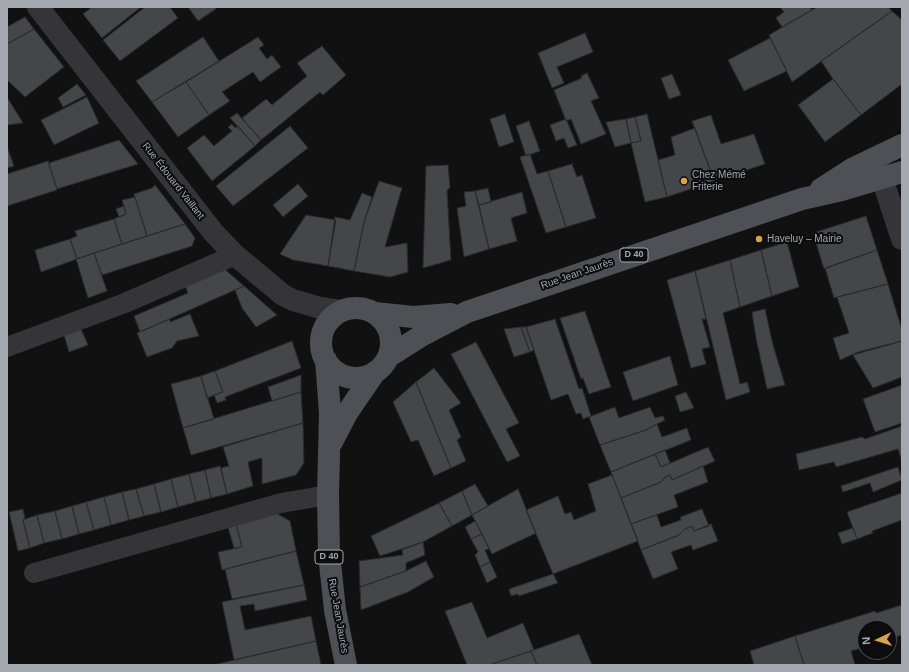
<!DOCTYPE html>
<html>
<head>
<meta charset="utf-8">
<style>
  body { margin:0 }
  #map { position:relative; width:909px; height:672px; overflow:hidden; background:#111112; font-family:Helvetica,sans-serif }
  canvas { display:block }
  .frame { position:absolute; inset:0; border:8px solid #a4a8b1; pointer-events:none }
  .north { position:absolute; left:857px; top:620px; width:40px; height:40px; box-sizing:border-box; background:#0c0c0d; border:1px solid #494a4f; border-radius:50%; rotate:266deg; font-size:11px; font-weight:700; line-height:16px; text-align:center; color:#a4a8b1 }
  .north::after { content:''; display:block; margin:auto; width:14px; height:18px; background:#dba440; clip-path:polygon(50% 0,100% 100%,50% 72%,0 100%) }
</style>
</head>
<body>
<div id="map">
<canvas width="909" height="672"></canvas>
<div class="frame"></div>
<div class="north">N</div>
</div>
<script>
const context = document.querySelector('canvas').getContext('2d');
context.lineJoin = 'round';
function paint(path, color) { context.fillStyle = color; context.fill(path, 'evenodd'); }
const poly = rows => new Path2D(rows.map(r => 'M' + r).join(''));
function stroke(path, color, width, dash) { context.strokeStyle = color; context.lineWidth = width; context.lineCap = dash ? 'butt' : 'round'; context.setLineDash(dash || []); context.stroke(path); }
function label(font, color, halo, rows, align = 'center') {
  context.font = font + ' Helvetica,sans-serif'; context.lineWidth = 4; context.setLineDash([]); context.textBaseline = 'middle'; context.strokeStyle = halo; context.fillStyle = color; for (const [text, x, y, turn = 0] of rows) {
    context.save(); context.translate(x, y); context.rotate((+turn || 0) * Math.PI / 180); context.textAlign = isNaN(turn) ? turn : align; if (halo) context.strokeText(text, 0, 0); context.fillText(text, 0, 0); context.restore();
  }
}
const building = poly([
  [92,7,141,7,102,38,83,14,92,7],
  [145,7,170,7,178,18,120,61,103,40,145,7],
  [188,7,214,7,216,9,198,21,188,7],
  [780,7,810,7,812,10,782,27,776,18,784,12,780,7],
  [817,7,888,7,892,11,792,82,769,35,817,7],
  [892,11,902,20,902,84,861,115,833,79,821,61,892,11],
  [25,17,34,29,7,44,7,27,25,17],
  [34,29,64,67,25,97,7,80,7,44,34,29],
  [585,33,593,52,557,67,564,83,552,88,538,53,585,33],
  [203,37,219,61,152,102,136,81,203,37],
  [258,37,264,45,259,48,267,59,272,55,281,67,260,82,253,72,222,92,230,101,209,115,186,82,258,37],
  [770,38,787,71,744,91,728,60,770,38],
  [322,46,346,75,323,95,320,92,261,140,242,118,266,99,272,105,307,76,297,63,322,46],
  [587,73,599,98,591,101,606,134,581,144,571,119,566,121,554,90,582,78,581,76,587,73],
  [672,74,681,95,669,99,661,78,672,74],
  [833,79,861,115,825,142,798,105,833,79],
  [186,82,209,115,178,137,152,102,186,82],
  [77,84,86,95,63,107,58,98,77,84],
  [7,97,23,123,7,125,7,97],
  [87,97,99,123,54,145,41,120,87,97],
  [237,113,261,140,255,146,230,118,237,113],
  [505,114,514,142,499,147,490,119,505,114],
  [647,114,667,197,645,202,631,143,641,141,635,117,647,114],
  [711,115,721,144,754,134,765,164,714,181,692,121,711,115],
  [635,117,641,141,631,143,626,119,635,117],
  [566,119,577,145,568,148,564,138,556,141,550,125,566,119],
  [626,119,631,143,615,147,606,122,626,119],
  [529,121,540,151,526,156,516,126,529,121],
  [232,124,235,128,238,126,255,146,212,181,187,148,204,135,214,146,232,131,228,127,232,124],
  [290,126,308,148,233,206,216,186,290,126],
  [695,128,714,181,667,197,658,160,675,155,671,137,695,128],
  [119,140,138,164,57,189,48,161,49,163,119,140],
  [7,146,14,166,7,168,7,146],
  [530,154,537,174,548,171,566,227,546,233,520,157,530,154],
  [48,161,57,190,7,206,7,174,48,161],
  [572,164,577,177,582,175,596,218,566,227,548,171,572,164],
  [448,165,450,187,447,191,451,260,423,268,426,166,448,165],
  [379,181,402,188,385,247,407,243,408,272,390,277,354,271,364,222,379,181],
  [298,184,308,196,283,217,273,205,298,184],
  [155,185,185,224,147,236,134,194,152,188,155,185],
  [488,188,491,202,479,205,475,191,488,188],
  [475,191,489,249,464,257,457,208,466,206,464,192,475,191],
  [522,192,527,213,511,218,517,241,489,249,479,205,522,192],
  [362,193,372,197,364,222,354,271,328,266,335,217,350,220,362,193],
  [135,197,147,236,122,244,114,219,126,214,122,200,135,197],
  [124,206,126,214,119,217,116,209,124,206],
  [306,215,336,220,328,266,293,260,280,254,306,215],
  [866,216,877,250,824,269,813,233,866,216],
  [114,219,122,244,77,259,70,239,77,236,75,231,114,219],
  [185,224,195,238,192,246,102,275,94,253,185,224],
  [70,239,77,259,41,272,35,250,70,239],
  [787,242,799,287,772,296,761,250,787,242],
  [761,250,772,296,740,307,730,260,761,250],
  [877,250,888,284,834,298,825,268,877,250],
  [94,253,107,291,88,298,76,259,94,253],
  [730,260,740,307,723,313,740,384,747,382,750,392,726,400,695,271,730,260],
  [221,266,244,286,140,332,134,316,188,293,183,281,221,266],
  [695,271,706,319,702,319,710,347,702,349,706,364,691,368,667,280,695,271],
  [888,284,902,330,902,341,858,352,840,360,833,338,849,333,837,297,888,284],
  [244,286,277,315,256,327,242,308,235,290,244,286],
  [765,309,773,345,785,385,767,389,756,338,752,312,765,309],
  [585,311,611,387,589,394,583,378,581,379,560,318,585,311],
  [190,314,199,336,177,341,172,348,147,357,137,333,170,319,170,322,190,314],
  [555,319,579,389,582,388,591,416,583,419,581,413,576,414,568,394,551,400,526,327,555,319],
  [521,327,530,352,514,357,504,329,521,327],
  [521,327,526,327,534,350,530,352,521,327],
  [81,329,88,345,69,352,64,335,81,329],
  [292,341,301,368,225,397,226,400,217,403,214,395,223,392,215,371,292,341],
  [902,341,902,377,873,388,853,355,902,341],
  [476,342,519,423,506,429,520,456,507,462,451,354,476,342],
  [670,356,678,385,633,401,623,372,670,356],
  [434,368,461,403,449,410,461,437,457,440,466,461,451,468,416,382,434,368],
  [215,371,223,392,207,398,201,376,215,371],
  [301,375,301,392,272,401,268,387,301,375],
  [201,376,214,419,183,428,171,384,201,376],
  [416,382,451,468,434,476,418,440,411,442,393,402,416,382],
  [902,385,902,423,875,432,863,399,902,385],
  [301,392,303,423,191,455,183,428,301,392],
  [686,392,694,408,680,412,675,396,686,392],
  [615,407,619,418,650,407,655,418,663,416,665,420,646,430,600,445,589,417,615,407],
  [303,423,304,463,296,475,262,484,262,458,248,462,253,486,227,494,221,468,229,466,223,447,303,423],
  [657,424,662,437,687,428,691,440,611,472,600,445,646,430,657,424],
  [902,426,902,462,898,449,836,467,834,462,799,470,796,454,862,437,865,439,902,426],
  [708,447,715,461,672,480,670,475,664,478,661,482,621,498,611,472,655,454,661,467,708,447],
  [665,450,670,463,661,467,655,454,665,450],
  [220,466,227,494,211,498,205,470,220,466],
  [703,466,708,482,674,495,678,507,631,524,621,498,661,482,664,478,670,475,672,480,703,466],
  [898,467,902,480,873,492,870,483,843,492,841,486,898,467],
  [205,470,211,498,196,502,189,474,205,470],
  [189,474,196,502,178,507,171,479,189,474],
  [612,475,638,541,553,574,526,510,558,496,565,514,571,512,574,520,596,511,588,484,612,475],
  [171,479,178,507,161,512,154,484,171,479],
  [154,484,161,512,144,516,136,489,154,484],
  [475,484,488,506,472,515,462,491,475,484],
  [136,489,144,516,129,520,122,492,136,489],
  [518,489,536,533,492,554,472,515,518,489],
  [462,491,472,515,452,526,439,503,462,491],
  [122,492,129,520,111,525,104,497,122,492],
  [902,493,902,520,872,531,873,533,857,539,847,512,902,493],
  [104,497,111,525,94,530,86,502,104,497],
  [86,502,94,530,79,534,72,506,86,502],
  [439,503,452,526,423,542,380,556,371,536,439,503],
  [72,506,79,534,62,539,55,511,72,506],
  [23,509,25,519,23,520,30,548,18,551,9,512,23,509],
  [702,509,709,526,694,531,692,526,685,529,679,535,641,550,631,524,657,515,661,527,681,520,680,517,702,509],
  [55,511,62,539,44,543,37,515,55,511],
  [276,513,290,521,296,551,222,570,218,552,242,547,236,524,276,513],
  [37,515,44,543,30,548,23,520,37,515],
  [475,521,482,534,471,539,465,527,475,521],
  [236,524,242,547,234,548,228,527,236,524],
  [711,524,718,541,693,550,691,545,671,552,678,569,653,579,641,550,679,535,685,529,692,526,694,531,711,524],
  [853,528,857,539,842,544,838,533,853,528],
  [482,534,489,549,485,550,490,562,480,567,475,555,478,552,471,539,482,534],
  [423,542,425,555,406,563,406,571,360,587,359,561,403,555,402,550,423,542],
  [296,551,304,585,232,599,225,569,296,551],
  [426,561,434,577,408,592,361,610,360,587,406,571,426,561],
  [490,562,497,577,487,583,480,567,490,562],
  [553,574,558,583,519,596,518,594,511,596,509,589,553,574],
  [304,585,307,600,255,611,254,604,240,606,245,630,311,616,316,641,234,660,222,602,304,585],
  [472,602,487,638,523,623,534,650,489,665,467,665,445,611,472,602],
  [902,605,902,635,889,639,889,628,865,628,865,647,851,651,855,665,804,665,795,636,875,611,876,613,902,605],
  [579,634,592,665,537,665,531,651,579,634],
  [795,636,804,665,754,665,750,651,795,636],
  [316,641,321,665,213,665,316,641],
  [531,651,537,665,489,665,531,651]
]);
paint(building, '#45464a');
stroke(building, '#2b2b2e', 1);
stroke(poly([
  [7,347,125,303,235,255],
  [34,573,281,503,328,495]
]), '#353539', 20);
stroke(poly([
  [38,7,213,232,235,255,283,295,293,300,320,308,341,311],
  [876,160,902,239]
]), '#353539', 22);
stroke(poly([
  [821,189,852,169,902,145],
  '321 343a35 35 0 1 1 70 0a35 35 0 1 1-70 0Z',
  [375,313,413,317,451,314],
  [388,357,421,336,467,312,802,199,842,190,902,172],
  [326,360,330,413,328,495,329,554,335,610,346,665],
  [332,442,347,413,375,372]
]), '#4f5055', 22);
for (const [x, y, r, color] of [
  [684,181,4,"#dba440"],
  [759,239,4,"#dba440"]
]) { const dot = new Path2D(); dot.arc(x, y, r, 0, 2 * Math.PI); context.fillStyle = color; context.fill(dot); stroke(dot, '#0c0c0d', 1.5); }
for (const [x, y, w] of [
  [634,255,28],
  [329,557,28]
]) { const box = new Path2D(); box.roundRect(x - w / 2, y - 7, w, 14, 3); context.fillStyle = '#0c0c0d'; context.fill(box); stroke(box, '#a4a8b1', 1); }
label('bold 9px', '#a4a8b1', null, [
  ["D 40",634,255],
  ["D 40",329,557]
]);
label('10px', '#a4a8b1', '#0c0c0d', [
  ["Chez Mémé",692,175],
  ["Friterie",692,187],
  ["Haveluy – Mairie",767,239]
], 'left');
label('10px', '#a4a8b1', '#0c0c0d', [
  ["Rue Édouard Vaillant",173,181,52],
  ["Rue Jean Jaurès",577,274,-19],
  ["Rue Jean Jaurès",338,616,80]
]);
</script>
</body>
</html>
